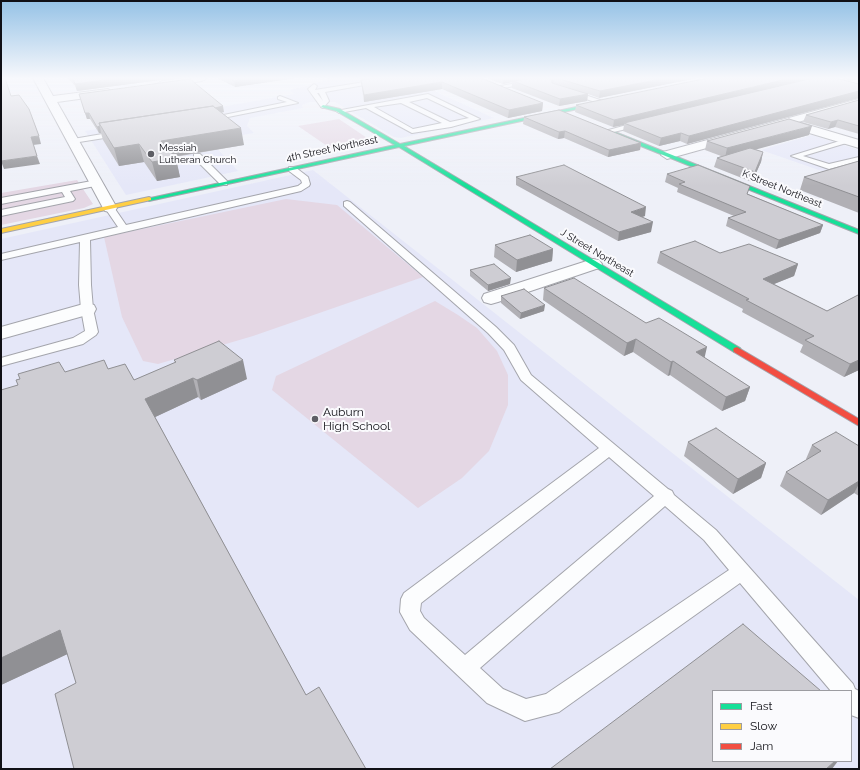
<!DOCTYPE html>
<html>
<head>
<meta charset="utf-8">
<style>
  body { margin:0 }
  #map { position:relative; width:860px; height:770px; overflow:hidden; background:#eef0f8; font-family:Raleway,sans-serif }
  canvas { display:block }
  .frame { position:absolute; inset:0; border:2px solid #101016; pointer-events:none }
  .legend { position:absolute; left:712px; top:690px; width:140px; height:72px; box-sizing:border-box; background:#fafafd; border:1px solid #9c9ca1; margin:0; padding:5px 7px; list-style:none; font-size:12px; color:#101016 }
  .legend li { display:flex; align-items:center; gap:8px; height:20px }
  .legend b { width:20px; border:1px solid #9c9ca1 }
</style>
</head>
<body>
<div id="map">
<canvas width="860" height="770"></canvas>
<div class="frame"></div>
<ul class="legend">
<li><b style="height:5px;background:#16e098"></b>Fast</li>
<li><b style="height:5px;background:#ffcf43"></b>Slow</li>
<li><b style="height:5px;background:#f24e42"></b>Jam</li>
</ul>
</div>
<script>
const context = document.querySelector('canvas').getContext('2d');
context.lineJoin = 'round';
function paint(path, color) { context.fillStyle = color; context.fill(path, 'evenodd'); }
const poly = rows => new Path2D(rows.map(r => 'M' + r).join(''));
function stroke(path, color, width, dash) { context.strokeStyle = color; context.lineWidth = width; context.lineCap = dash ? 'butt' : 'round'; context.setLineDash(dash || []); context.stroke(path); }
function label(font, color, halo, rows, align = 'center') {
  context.font = font + ' Raleway,sans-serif'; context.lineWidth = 4; context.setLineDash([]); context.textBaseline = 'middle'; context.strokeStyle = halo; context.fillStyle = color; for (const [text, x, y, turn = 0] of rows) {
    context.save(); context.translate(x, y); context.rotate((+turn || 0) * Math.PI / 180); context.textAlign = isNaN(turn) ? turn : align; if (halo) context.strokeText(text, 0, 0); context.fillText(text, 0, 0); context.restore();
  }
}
paint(poly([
  [329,78,401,78,432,90,494,118,401,138,394,137,335,102,310,102,302,105,303,108,250,118,247,126,254,133,210,141,238,171,126,195,85,131,294,94,290,90,327,80],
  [812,135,859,150,859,184,761,150],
  [313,170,859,600,859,769,1,769,1,239],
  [713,691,851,691,851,761,713,761]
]), '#e5e7f8');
paint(poly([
  [339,119,373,142,333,150,298,126],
  [77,180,93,204,84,208,1,225,1,193],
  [286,199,337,205,423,277,253,336,158,364,143,361,122,317,104,237],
  [435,301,458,315,477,328,497,351,508,375,508,405,489,451,462,478,418,508,272,390,276,376]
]), '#e4d7e4');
const lane = poly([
  [389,78,398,79,325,92,329,101,323,108,321,107,308,89,314,84,317,86,315,90,389,78],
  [317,93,319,93,323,101,317,93],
  [541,78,553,78,499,89,496,87,541,78],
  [859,79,859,83,846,85,843,83,859,79],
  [570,90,603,101,604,102,601,104,568,93,568,91,570,90],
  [428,94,480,119,451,127,412,133,366,108,339,113,336,111,428,94],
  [427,98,469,118,450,122,409,102,427,98],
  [401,103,442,123,413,129,374,107,401,103],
  [280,96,298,103,208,121,204,119,287,102,278,99,278,97,280,96],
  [641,121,645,123,644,125,609,133,605,131,641,121],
  [120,131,124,133,123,135,73,143,69,141,73,139,120,131],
  [846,139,853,141,803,156,829,164,859,157,859,161,829,169,791,156,846,139],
  [194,154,200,154,227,181,227,185,221,185,194,158,194,154],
  [289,167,295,167,308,177,310,184,309,186,301,191,90,240,91,285,93,309,98,332,96,335,83,344,1,366,1,358,73,338,85,331,81,309,79,285,80,242,1,260,1,254,118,227,105,208,110,205,113,206,126,225,298,186,302,183,301,180,289,171,289,167],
  [97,180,101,183,100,185,70,191,75,199,73,201,1,216,1,210,65,197,62,192,1,204,1,198,97,180],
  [347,201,350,202,496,327,514,345,531,375,668,489,672,491,674,495,716,530,853,684,855,689,859,691,859,718,851,715,851,691,831,691,740,583,559,712,525,721,487,703,410,630,400,612,401,599,404,593,599,448,521,380,504,350,488,333,344,206,344,202,347,201],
  [609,457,654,496,465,655,424,618,420,611,421,603,609,457],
  [665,506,704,540,729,570,546,694,526,699,503,689,480,668,665,506]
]);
const street = poly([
  [33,78,43,78,53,96,108,89,113,92,108,95,57,102,117,208,115,211,110,212,105,211,103,208,33,78],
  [185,78,207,78,202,81,162,87,157,84,162,81,185,78],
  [859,99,859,105,798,122,859,140,859,148,786,126,667,159,661,155,663,152,859,99],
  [593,259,599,260,602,264,599,268,498,302,491,304,484,302,482,298,484,294,593,259],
  [87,303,94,305,96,309,94,313,1,339,1,327,87,303]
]);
const fast = poly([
  [605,101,606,103,404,146,740,348,741,350,740,352,734,352,399,147,149,201,146,199,395,145,336,111,321,107,323,105,340,109,400,144,605,101],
  [611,132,615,132,859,230,859,234,611,134,611,132]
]);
const slow = poly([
  [149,197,151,198,151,200,1,233,1,229,149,197]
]);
const jam = poly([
  [737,347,859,419,859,426,734,352,733,350,734,348,737,347]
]);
stroke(lane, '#a4a5ac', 2);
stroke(street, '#a4a5ac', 2);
stroke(fast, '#a4a5ac', 2);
stroke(slow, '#a4a5ac', 2);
stroke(jam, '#a4a5ac', 2);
paint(lane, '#fcfdfe');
paint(street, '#fcfdfe');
paint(fast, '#16e098');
paint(slow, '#ffcf43');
paint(jam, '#f24e42');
paint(poly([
  [68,78,175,78,77,91,75,86],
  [217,78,296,78,235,87],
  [360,78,481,78,543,103,542,111,508,118,442,89,364,102,361,81],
  [487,78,697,78,599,98,588,94,587,101,559,106,512,88,512,82,503,84],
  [841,78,858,78,849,80],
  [859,84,859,98,687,144,680,141,659,146,623,131,624,125,613,127,575,112,576,105],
  [79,94,224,112,221,113,244,145,175,157,180,177,157,181,144,162,119,166,103,140,101,133,99,133,90,119,87,119],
  [859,100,859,134,835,127,828,129,803,122,806,115],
  [524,117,641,143,640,150,608,157,564,138,558,139,523,124],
  [809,135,755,149,763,152,761,162,752,182,714,167,717,158,721,156,705,150,707,141],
  [859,161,859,213,800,190,804,177],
  [667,174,748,194,823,225,820,233,776,249,726,226,728,218,734,216,677,192,678,188,665,182],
  [516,177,645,216,642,217,651,232,618,241,516,185],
  [495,245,553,249,552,261,516,272,494,257],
  [660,252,720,253,798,264,794,276,774,284,827,311,859,295,859,370,844,377,800,352,803,345,742,312,743,309,657,263],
  [470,270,510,284,488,291,470,276],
  [544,288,646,323,704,358,750,387,745,401,722,411,670,375,668,376,633,352,624,356,543,300],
  [501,296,544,311,520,319,501,303],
  [174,360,247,379,201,400,198,397,155,417,306,695,366,769,76,683,67,654,1,685,1,390,65,372,108,369,134,380,175,363],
  [688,442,766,463,761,478,733,494,684,456],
  [812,445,859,446,859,496,854,493,821,515,780,486,786,472,807,460,806,459]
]), '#b1b0b5');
paint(poly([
  [119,78,175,78,77,91,75,84],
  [253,78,296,78,235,87,234,81],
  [361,78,381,78,361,81],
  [503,78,535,78,513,81,512,82,503,84],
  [553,78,554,78,553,84,550,86,551,79],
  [666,78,697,78,599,98,600,91],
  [791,78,816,78,624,123,624,125,613,127,614,120],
  [850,78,858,78,849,80],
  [442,82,442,89,364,102,364,95],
  [859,91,859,98,687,144,689,136],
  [588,94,587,101,559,106,560,99],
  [543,103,542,111,508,118,509,110],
  [223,106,224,112,104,132,101,126],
  [85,113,89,113,90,119,87,119],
  [838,120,835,127,828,129,831,122],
  [100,126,101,133,99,133,97,127],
  [812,126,809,135,725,158,727,148],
  [241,128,244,145,165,158,161,141],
  [565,131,564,138,558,139,559,132],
  [681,133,680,141,659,146,661,138],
  [39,136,41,144,33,145,31,137],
  [641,143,640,150,608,157,609,150],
  [139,144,144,162,119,166,114,148],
  [763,152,761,162,752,182,755,172],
  [37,156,40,164,4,169,1,161],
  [176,158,180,177,157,181,152,162],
  [646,207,645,216,629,221,631,212],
  [653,222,651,232,618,241,619,232],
  [823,225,820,233,776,249,779,240],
  [553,249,552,261,516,272,517,260],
  [798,264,794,276,759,290,763,279],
  [511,278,510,284,488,291,488,285],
  [545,305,544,311,520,319,521,313],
  [636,339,633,352,624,356,627,343],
  [707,347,704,360,696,352],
  [243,360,247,379,201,400,197,380],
  [859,360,859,370,844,377,850,364],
  [673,361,670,375,668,376,671,362],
  [193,378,198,397,151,419,145,399],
  [750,387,745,401,722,411,726,397],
  [766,463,761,478,733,494,738,479],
  [859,481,859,484,854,493,821,515,828,500],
  [60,630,72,652,1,685,1,658],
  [835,761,838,761,832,769,826,769]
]), '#909094');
const building = poly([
  [1,78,5,78,11,96,19,95,29,109,39,136,31,137,37,156,1,161,1,78],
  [73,78,119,78,75,84,73,78],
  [228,78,253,78,234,81,228,78],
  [373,78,481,78,543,103,509,110,442,82,364,95,361,80,373,78],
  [530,78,553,78,551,79,552,83,588,94,560,99,513,81,530,78],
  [556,78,666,78,600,91,556,78],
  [708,78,791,78,614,120,576,105,708,78],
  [813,78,836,78,859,84,859,91,689,136,681,133,661,138,624,123,813,78],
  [190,79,223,106,215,108,213,106,99,123,100,126,97,127,89,113,85,113,79,94,190,79],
  [859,100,859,126,838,120,831,122,806,115,859,100],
  [213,106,241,128,161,141,176,158,152,162,139,144,114,148,99,123,213,106],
  [559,110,641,143,609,150,565,131,559,132,524,117,559,110],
  [789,119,812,126,727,148,707,141,789,119],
  [750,148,763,152,755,172,717,158,750,148],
  [859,161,859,197,804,177,859,161],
  [564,165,646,207,631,212,653,222,619,232,516,177,564,165],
  [698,165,750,186,747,194,823,225,779,240,728,218,746,212,679,184,685,182,667,174,698,165],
  [530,235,553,249,517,260,495,245,530,235],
  [695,241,720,253,749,244,798,264,763,279,827,311,858,295,859,295,859,360,850,364,805,340,814,336,746,300,749,299,660,252,695,241],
  [494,264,511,278,488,285,470,270,494,264],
  [574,278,646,323,659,318,707,347,696,352,750,387,726,397,673,361,671,362,636,339,627,343,544,288,574,278],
  [524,289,545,305,521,313,501,296,524,289],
  [219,341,243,360,197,380,193,378,145,399,306,695,319,687,366,769,74,769,55,694,76,683,60,630,1,658,1,390,18,385,16,380,20,379,18,374,59,362,65,372,104,360,108,369,125,364,134,380,176,362,174,360,219,341],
  [716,428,766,463,738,479,688,442,716,428],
  [836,432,859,446,859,481,828,500,786,472,821,451,812,445,836,432],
  [743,624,821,691,713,691,713,761,835,761,826,769,550,769,743,624]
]);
paint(building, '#cecdd3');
stroke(building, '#909094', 1);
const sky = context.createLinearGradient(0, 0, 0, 186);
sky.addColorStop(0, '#95c2e6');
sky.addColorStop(0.42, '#f7f8fc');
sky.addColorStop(1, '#f7f8fc00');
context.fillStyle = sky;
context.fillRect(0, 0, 860, 186);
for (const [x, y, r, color] of [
  [151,154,4,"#5e5e65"],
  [315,419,4,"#5e5e65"]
]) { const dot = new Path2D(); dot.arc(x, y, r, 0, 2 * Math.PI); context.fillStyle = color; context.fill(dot); stroke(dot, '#fafafd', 1.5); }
label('10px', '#101016', '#fafafd', [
  ["Messiah",159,148],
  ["Lutheran Church",159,160]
], 'left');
label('10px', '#101016', '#fafafd', [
  ["4th Street Northeast",332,149,-12],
  ["K Street Northeast",782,189,22],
  ["J Street Northeast",597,253,31]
]);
label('12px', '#101016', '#fafafd', [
  ["Auburn",323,412],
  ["High School",323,426]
], 'left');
</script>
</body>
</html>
